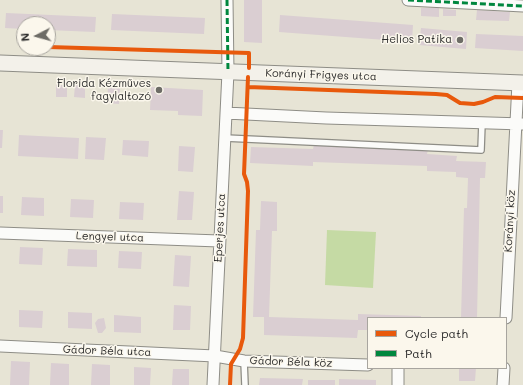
<!DOCTYPE html>
<html>
<head>
<meta charset="utf-8">
<style>
  body { margin:0 }
  #map { position:relative; width:523px; height:385px; overflow:hidden; background:#e7e4d5; font-family:Mali,sans-serif }
  canvas { display:block }
  .legend { position:absolute; left:367px; top:317px; width:140px; height:52px; box-sizing:border-box; background:#fbf7ec; border:1px solid #a8a59f; margin:0; padding:5px 7px; list-style:none; font-size:12px; color:#2b2b2b }
  .legend li { display:flex; align-items:center; gap:8px; height:20px }
  .legend b { width:20px; border:1px solid #a8a59f }
  .north { position:absolute; left:16px; top:16px; width:40px; height:40px; box-sizing:border-box; background:#fbf7ec; border:1px solid #a8a59f; border-radius:50%; rotate:264deg; font-size:11px; font-weight:700; line-height:16px; text-align:center; color:#2b2b2b }
  .north::after { content:''; display:block; margin:auto; width:14px; height:18px; background:#6d6c66; clip-path:polygon(50% 0,100% 100%,50% 72%,0 100%) }
</style>
</head>
<body>
<div id="map">
<canvas width="523" height="385"></canvas>
<ul class="legend">
<li><b style="height:5px;background:#e8590c"></b>Cycle path</li>
<li><b style="height:5px;background:#00873e"></b>Path</li>
</ul>
<div class="north">N</div>
</div>
<script>
const context = document.querySelector('canvas').getContext('2d');
context.lineJoin = 'round';
function paint(path, color) { context.fillStyle = color; context.fill(path, 'evenodd'); }
const poly = rows => new Path2D(rows.map(r => 'M' + r).join(''));
function stroke(path, color, width, dash) { context.strokeStyle = color; context.lineWidth = width; context.lineCap = dash ? 'butt' : 'round'; context.setLineDash(dash || []); context.stroke(path); }
function label(font, color, halo, rows, align = 'center') {
  context.font = font + ' Mali,sans-serif'; context.lineWidth = 3; context.setLineDash([]); context.textBaseline = 'middle'; context.strokeStyle = halo; context.fillStyle = color; for (const [text, x, y, turn = 0] of rows) {
    context.save(); context.translate(x, y); context.rotate((+turn || 0) * Math.PI / 180); context.textAlign = isNaN(turn) ? turn : align; if (halo) context.strokeText(text, 0, 0); context.fillText(text, 0, 0); context.restore();
  }
}
paint(poly([
  [327,230,376,232,373,288,325,285]
]), '#c5daa4');
paint(poly([
  [244,0,262,0,262,43,244,42],
  [421,8,439,8,439,17,421,16],
  [443,9,456,10,456,16,443,16],
  [477,10,510,12,509,21,476,20],
  [6,13,96,17,95,32,48,30,48,24,24,24,24,29,5,28],
  [112,14,205,18,204,34,111,30],
  [280,15,413,25,412,42,279,32],
  [421,28,467,32,466,49,419,45],
  [476,34,523,36,523,51,475,48],
  [56,85,67,85,67,97,56,97],
  [75,85,85,86,85,98,74,97],
  [108,87,120,87,119,104,107,103],
  [151,87,203,90,202,116,178,115,178,111,150,110],
  [0,130,3,130,2,148,0,148],
  [19,135,79,138,78,159,18,156],
  [86,137,106,138,104,160,85,159],
  [123,140,149,141,148,157,122,155],
  [314,145,428,150,427,154,457,156,456,161,486,162,485,178,480,178,477,318,461,318,464,208,467,208,468,178,456,177,456,172,427,171,427,166,313,162,313,166,250,163,251,147,313,149],
  [179,146,195,147,193,172,178,171],
  [179,191,194,192,192,220,177,220],
  [0,196,3,196,3,213,0,213],
  [22,197,44,198,44,216,21,215],
  [71,199,94,200,93,218,70,217],
  [261,201,277,202,277,231,272,231,269,317,358,320,358,314,421,316,421,318,368,318,368,330,358,330,357,338,264,335,264,317,253,317,256,230,260,230],
  [120,202,144,203,143,220,119,219],
  [20,247,43,248,42,265,19,264],
  [68,249,97,250,97,267,67,266],
  [119,251,142,252,141,269,118,268],
  [175,255,191,256,189,287,173,286],
  [174,305,191,306,190,330,173,330],
  [19,310,43,311,42,328,19,327],
  [68,312,92,313,92,329,68,328],
  [114,315,141,317,141,333,114,332],
  [104,318,106,328,102,333,98,333,95,323,98,319],
  [11,361,30,362,29,385,10,385],
  [51,363,69,364,69,385,50,385],
  [92,364,110,365,110,385,91,385],
  [134,367,151,368,150,385,134,385],
  [459,368,476,368,475,381,459,381],
  [173,369,189,369,189,385,172,385],
  [260,378,303,379,302,385,259,385],
  [339,379,376,380,376,385,339,385],
  [308,380,335,380,335,385,308,385]
]), '#daced2');
const lane = poly([
  [225,138,481,150,482,123],
  [244,361,245,385]
]);
const street = poly([
  [408,0,523,6],
  [226,113,326,118,523,124],
  [0,233,219,241],
  [506,318,518,83],
  [0,346,215,356,244,361,368,365],
  [213,385,228,72,227,0],
  [398,385,398,368],
  [503,385,504,368]
]);
const secondary = poly([
  [0,63,523,83]
]);
stroke(lane, '#8e8d86', 8);
stroke(street, '#8e8d86', 13);
stroke(secondary, '#8e8d86', 17);
stroke(lane, '#fbfbf9', 5.5);
stroke(street, '#fbfbf9', 11);
stroke(secondary, '#f3f1ea', 15);
stroke(poly([
  [227,0,228,72],
  [408,0,523,6]
]), '#00873e', 3, [6, 3]);
stroke(poly([
  [48,47,249,53,249,68],
  [248,87,436,94,447,95,460,103,474,104,483,102,495,97,523,98],
  [230,385,231,364,240,349,243,338,248,191,247,182,244,174,248,77]
]), '#e8590c', 4);
for (const [x, y, r, color] of [
  [460,40,4,"#6d6c66"],
  [159,90,4,"#6d6c66"]
]) { const dot = new Path2D(); dot.arc(x, y, r, 0, 2 * Math.PI); context.fillStyle = color; context.fill(dot); stroke(dot, '#fbf7ec', 1.5); }
label('11px', '#2b2b2b', '#fbf7ec', [
  ["Helios Patika",452,40],
  ["Florida Kézműves",151,84],
  ["fagylaltozó",151,97]
], 'right');
label('11px', '#2b2b2b', '#fbf7ec', [
  ["Korányi Frigyes utca",321,75,2],
  ["Korányi köz",510,221,-87],
  ["Eperjes utca",220,228,-87],
  ["Lengyel utca",110,237,2],
  ["Gádor Béla utca",107,351,2],
  ["Gádor Béla köz",291,362,2]
]);
</script>
</body>
</html>
